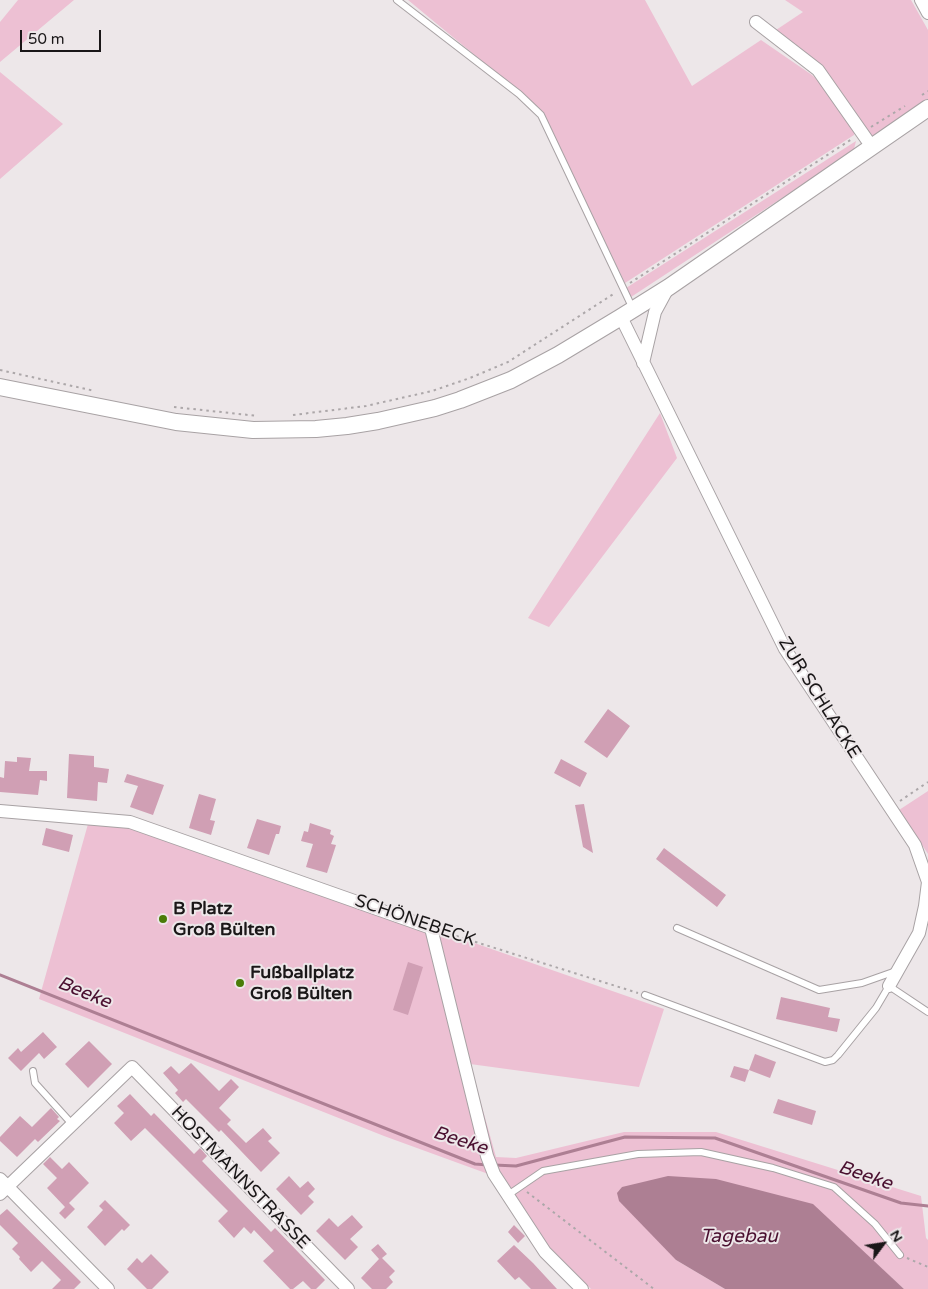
<!DOCTYPE html>
<html>
<head>
<meta charset="utf-8">
<style>
  body { margin:0 }
  #map { position:relative; width:928px; height:1289px; overflow:hidden; background:#ede7e9; font-family:"Varela Round",sans-serif }
  canvas { display:block }
  .north { position:absolute; left:858px; top:1219px; width:50px; height:50px; -webkit-text-stroke:4px #ede7e9; paint-order:stroke; rotate:59deg; font-size:14px; font-weight:700; line-height:20px; text-align:center; color:#1a1718 }
  .north::after { content:''; display:block; margin:auto; width:18px; height:22px; background:#1a1718; clip-path:polygon(50% 0,100% 100%,50% 72%,0 100%) }
  .scale { position:absolute; left:20px; top:30px; width:81px; height:22px; box-sizing:border-box; border:2px solid #1a1718; border-top:0; padding-left:6px; font-size:15px; line-height:18px; white-space:nowrap; color:#1a1718; -webkit-text-stroke:4px #ede7e9; paint-order:stroke }
</style>
</head>
<body>
<div id="map">
<canvas width="928" height="1289"></canvas>
<div class="north">N</div>
<div class="scale">50 m</div>
</div>
<script>
const context = document.querySelector('canvas').getContext('2d');
context.lineJoin = 'round';
function paint(path, color) { context.fillStyle = color; context.fill(path, 'evenodd'); }
const poly = rows => new Path2D(rows.map(r => 'M' + r).join(''));
function stroke(path, color, width, dash) { context.strokeStyle = color; context.lineWidth = width; context.lineCap = dash ? 'butt' : 'round'; context.setLineDash(dash || []); context.stroke(path); }
function label(font, color, halo, rows, align = 'center') {
  context.font = font + ' "Varela Round",sans-serif'; context.lineWidth = 4; context.setLineDash([]); context.textBaseline = 'middle'; context.strokeStyle = halo; context.fillStyle = color; for (const [text, x, y, turn = 0] of rows) {
    context.save(); context.translate(x, y); context.rotate((+turn || 0) * Math.PI / 180); context.textAlign = isNaN(turn) ? turn : align; if (halo) context.strokeText(text, 0, 0); context.fillText(text, 0, 0); context.restore();
  }
}
paint(poly([
  [18,0,74,0,0,62,0,22],
  [408,0,645,0,692,86,761,40,812,75,824,86,854,130,854,135,625,283,540,109],
  [785,0,911,0,928,30,928,101,870,138,776,30,803,12],
  [0,72,63,124,0,179],
  [856,141,854,149,849,154,631,297,626,288],
  [660,413,677,458,549,627,528,618],
  [928,791,928,854,899,810],
  [88,824,125,826,434,929,664,1009,639,1087,470,1064,496,1157,516,1158,624,1132,716,1132,921,1196,926,1238,928,1240,928,1289,904,1289,861,1250,676,1260,725,1289,591,1289,550,1249,502,1179,384,1136,39,999]
]), '#edc0d3');
paint(poly([
  [668,1176,716,1179,813,1204,904,1289,725,1289,676,1260,619,1201,617,1193,622,1187]
]), '#ad7f93');
stroke(poly([
  [0,975,475,1164,488,1165],
  [494,1165,516,1166,625,1137,715,1138,901,1203,928,1206]
]), '#ad7f93', 3);
paint(poly([
  [608,709,630,726,607,758,584,742],
  [69,754,94,756,94,767,109,769,107,783,98,782,97,801,67,798],
  [17,757,31,758,29,771,47,771,47,781,40,780,38,795,0,792,0,777,4,778,5,761,17,762],
  [561,759,587,773,580,787,554,773],
  [127,774,164,785,153,815,130,807,138,786,124,782],
  [199,794,216,799,210,820,215,821,211,835,189,828],
  [584,804,593,853,583,847,575,805],
  [257,819,281,826,279,834,276,834,269,855,247,848],
  [310,823,331,830,330,834,334,836,331,844,336,845,327,873,306,867,313,844,301,841,304,831,308,832],
  [46,828,73,835,69,852,42,845],
  [664,848,726,895,717,907,656,859],
  [408,962,423,967,408,1015,393,1010],
  [781,997,830,1008,828,1017,840,1019,837,1032,776,1019],
  [43,1032,57,1047,44,1059,39,1053,21,1071,8,1058,18,1048,21,1052],
  [89,1041,112,1064,88,1088,65,1064],
  [755,1054,776,1062,770,1078,749,1070],
  [191,1063,219,1091,231,1079,239,1087,219,1108,231,1120,227,1124,246,1143,263,1128,272,1138,268,1141,280,1153,261,1172,221,1130,219,1132,186,1099,183,1102,175,1093,178,1090,163,1073,171,1066,179,1074],
  [734,1066,749,1070,745,1082,730,1077],
  [130,1094,151,1116,154,1113,194,1154,200,1148,207,1156,202,1161,271,1232,275,1228,325,1280,316,1289,311,1289,303,1281,293,1289,290,1289,263,1261,274,1251,254,1230,251,1234,244,1227,234,1238,218,1221,228,1211,145,1128,131,1141,114,1123,124,1113,117,1106],
  [778,1099,816,1111,812,1125,773,1113],
  [51,1108,59,1117,57,1119,60,1121,38,1142,35,1139,17,1157,0,1141,0,1137,20,1116,32,1127],
  [50,1157,62,1169,69,1162,89,1183,69,1203,75,1209,65,1219,59,1213,65,1207,47,1188,57,1178,43,1164],
  [289,1176,300,1188,308,1181,315,1189,308,1196,314,1202,301,1215,276,1189],
  [105,1200,130,1225,124,1231,122,1229,105,1246,87,1227,103,1210,99,1206],
  [7,1209,81,1282,74,1289,52,1289,61,1280,42,1261,31,1272,19,1259,20,1257,12,1249,18,1243,0,1225,0,1215],
  [352,1215,363,1227,350,1239,358,1247,345,1260,316,1231,329,1218,338,1227],
  [514,1225,525,1236,518,1243,508,1232],
  [378,1244,387,1254,382,1258,395,1271,389,1277,393,1282,386,1289,372,1289,361,1278,379,1259,371,1250],
  [514,1245,533,1263,557,1289,531,1289,519,1277,515,1280,497,1261],
  [151,1254,169,1272,152,1289,147,1289,127,1269,137,1258,142,1263]
]), '#d09fb4');
const service = poly([
  [397,0,519,94,541,115,633,309],
  [677,928,819,990,862,983,896,971],
  [645,995,825,1062,833,1060,838,1055,876,1008,889,986,928,1012],
  [33,1071,35,1083,72,1124],
  [508,1195,543,1171,638,1154,701,1152,773,1168,834,1187,875,1224,900,1255]
]);
const minor = poly([
  [921,0,928,13],
  [756,22,818,70,872,147],
  [621,317,785,649,915,845,928,882,925,906,919,933,889,986],
  [643,363,655,312,668,288],
  [0,811,130,822,431,928,487,1156,494,1174,545,1252,582,1289],
  [0,1179,108,1289],
  [0,1194,132,1067,348,1289]
]);
const tertiary = poly([
  [0,387,176,422,253,430,316,429,347,426,378,421,435,408,460,400,511,380,558,355,621,317,669,287,928,108]
]);
stroke(service, '#a8a2a4', 8);
stroke(minor, '#a8a2a4', 14);
stroke(tertiary, '#a8a2a4', 18);
stroke(poly([
  [922,95,928,91],
  [871,127,905,106],
  [630,283,852,139],
  [0,370,95,391],
  [174,407,258,416],
  [293,415,366,406,432,391,470,378,508,362,615,293],
  [900,801,928,782],
  [444,932,638,993],
  [527,1192,654,1289],
  [907,1258,928,1267]
]), '#aca7a9', 2, [2.5, 4]);
stroke(service, '#fff', 6);
stroke(minor, '#fff', 12);
stroke(tertiary, '#fff', 16);
for (const [x, y, r, color] of [
  [163,919,5,"#4a7c08"],
  [240,983,5,"#4a7c08"]
]) { const dot = new Path2D(); dot.arc(x, y, r, 0, 2 * Math.PI); context.fillStyle = color; context.fill(dot); stroke(dot, '#ede7e9', 2); }
label('18px', '#1a1718', '#ede7e9', [
  ["ZUR SCHLACKE",819,698,58],
  ["SCHÖNEBECK",415,921,19],
  ["HOSTMANNSTRASSE",240,1178,46]
]);
label('bold 18px', '#1a1718', '#ede7e9', [
  ["B Platz",173,909],
  ["Groß Bülten",173,930],
  ["Fußballplatz",250,973],
  ["Groß Bülten",250,994]
], 'left');
label('italic 19px', '#4a1030', '#ede7e9', [
  ["Beeke",84,993,22],
  ["Beeke",460,1141,18],
  ["Beeke",865,1176,19],
  ["Tagebau",739,1237]
]);
</script>
</body>
</html>
